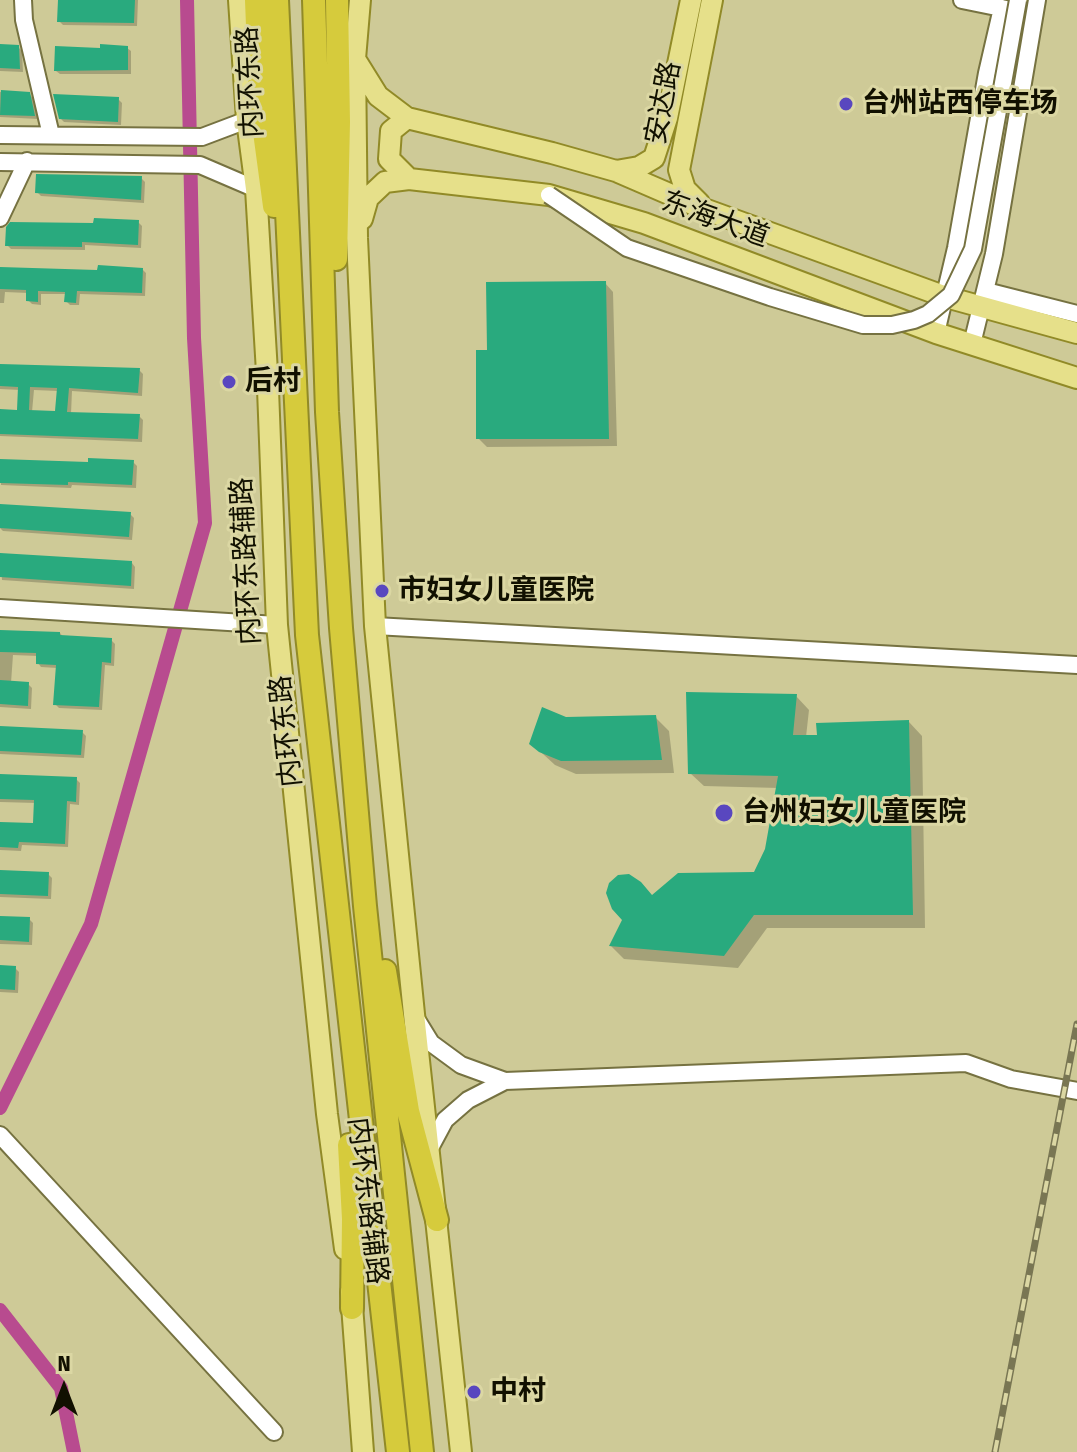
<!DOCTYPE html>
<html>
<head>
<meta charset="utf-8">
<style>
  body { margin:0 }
  #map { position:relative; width:1077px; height:1452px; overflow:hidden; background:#ceca97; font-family:"Fira Sans Condensed",sans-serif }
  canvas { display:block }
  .north { position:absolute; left:24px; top:1348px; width:80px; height:80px; -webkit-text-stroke:6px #dbd7a3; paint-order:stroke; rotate:0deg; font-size:22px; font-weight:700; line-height:32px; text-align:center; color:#111000 }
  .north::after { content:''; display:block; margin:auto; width:28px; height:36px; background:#111000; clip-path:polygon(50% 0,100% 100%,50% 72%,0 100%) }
</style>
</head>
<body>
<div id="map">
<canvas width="1077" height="1452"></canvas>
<div class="north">N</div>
</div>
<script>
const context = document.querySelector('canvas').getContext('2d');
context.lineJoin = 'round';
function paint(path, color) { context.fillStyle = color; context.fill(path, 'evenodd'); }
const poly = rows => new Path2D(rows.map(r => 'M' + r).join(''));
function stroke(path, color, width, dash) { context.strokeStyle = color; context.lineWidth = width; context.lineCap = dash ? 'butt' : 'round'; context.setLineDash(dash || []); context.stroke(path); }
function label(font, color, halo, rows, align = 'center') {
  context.font = font + ' "Fira Sans Condensed","Noto Sans SC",sans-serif'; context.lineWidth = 6; context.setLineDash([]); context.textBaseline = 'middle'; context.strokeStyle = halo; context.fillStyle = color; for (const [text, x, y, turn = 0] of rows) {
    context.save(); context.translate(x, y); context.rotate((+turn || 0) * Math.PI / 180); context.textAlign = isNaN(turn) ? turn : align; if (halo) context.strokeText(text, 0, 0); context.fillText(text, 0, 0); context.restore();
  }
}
paint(poly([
  [60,0,138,0,137,26,63,25,59,21],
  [0,46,18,47,22,51,23,72,0,71],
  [127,48,131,51,131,74,60,74,56,71,102,50],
  [0,92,29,94,33,98,38,119,0,117],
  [118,99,122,103,121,125,64,122,60,118],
  [141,178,145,182,144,203,41,196,37,192],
  [138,222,142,226,141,248,85,245,85,250,11,249,7,245,95,225],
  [0,268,99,272,143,270,146,273,145,296,80,294,79,305,70,305,66,301,67,294,41,294,41,305,32,304,28,300,28,293,5,292,4,303,0,303],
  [605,283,613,292,617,446,487,447,478,438,489,352],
  [0,366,139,370,143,374,142,396,72,391,71,414,139,416,143,420,142,442,0,436,0,411,19,412,20,390,0,389],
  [34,390,58,391,57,413,32,412],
  [0,461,90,464,133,462,137,466,136,488,72,485,71,488,1,485],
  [130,514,134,518,132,540,3,531,0,528],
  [0,555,132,563,135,567,134,589,2,580],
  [0,631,60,633,64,638,111,640,115,644,114,666,105,665,102,710,59,708,55,704,57,668,41,667,38,663,38,656,13,655,11,683,28,684,32,688,31,709,0,707],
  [796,696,809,710,806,737,909,722,922,736,925,928,767,928,738,968,624,959,611,946,625,920,653,897,755,874,767,850,778,788,704,786,690,773],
  [655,717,669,731,674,773,576,774,555,765,531,743,566,719],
  [0,728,82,732,86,736,84,758,0,754],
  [0,776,76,779,80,783,79,805,70,804,68,847,22,845,21,851,0,850,0,824,34,825,36,803,0,802],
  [0,871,48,874,52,878,51,899,0,897],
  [0,918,29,919,33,923,32,945,0,944],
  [0,967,15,968,19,972,18,993,0,992]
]), '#0003');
stroke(poly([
  [0,1108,91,924,205,523,194,338,187,0],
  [0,1310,61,1388,74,1452]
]), '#b84b8f', 14);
paint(poly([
  [58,0,135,0,134,23,57,22],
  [0,44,19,45,20,69,0,68],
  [100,44,128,46,128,70,54,71,55,46,100,48],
  [1,90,30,92,35,116,0,115],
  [53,94,119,97,118,122,59,119],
  [36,174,142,176,141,200,35,193],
  [94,218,139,220,138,245,82,242,82,247,5,246,6,227,10,222,93,223],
  [98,265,143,268,142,293,77,291,76,303,64,302,65,292,38,291,38,302,26,301,26,290,0,289,0,267,97,270],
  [606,281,609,439,476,439,476,350,487,350,486,282],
  [0,364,140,368,138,393,69,388,67,412,140,414,138,439,0,434,0,409,17,410,18,387,0,386],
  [30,387,57,388,55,411,29,410],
  [88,458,134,460,132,485,68,482,68,485,0,483,0,459,88,462],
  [0,504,131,512,129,537,0,528],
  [0,553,132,561,131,586,0,577],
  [0,630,60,632,60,635,112,638,111,663,102,662,99,707,53,705,56,665,36,664,36,653,0,652],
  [0,680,29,682,28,706,0,704],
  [686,692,797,694,793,735,817,735,816,723,909,720,913,915,754,915,724,956,609,946,622,920,612,909,606,893,609,883,618,875,629,874,641,882,652,895,678,873,754,872,765,849,778,776,688,774],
  [542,707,566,717,656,715,662,760,561,761,539,752,529,744],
  [0,726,83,730,81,755,0,751],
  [0,774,77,777,76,802,67,801,65,844,19,842,18,848,0,847,0,822,33,823,34,800,0,799],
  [0,870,49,872,48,896,0,894],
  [0,916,30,917,29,942,0,940],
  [0,965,16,966,15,990,0,989]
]), '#29aa7e');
const minor = poly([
  [23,0,24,20,51,135],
  [962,0,1011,10],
  [0,135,202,137,247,120],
  [0,162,200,165,256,189],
  [0,218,27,161],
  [986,291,1077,314],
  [936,333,956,248,987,73,1002,8],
  [972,344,994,254,1037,0],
  [0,608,277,625],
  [375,626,1077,665],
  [415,1017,431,1043,461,1065,505,1081,966,1063,1011,1079,1077,1091],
  [0,1135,274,1432],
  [430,1148,445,1120,468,1100,505,1081]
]);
const major = poly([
  [239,0,247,120,256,189,268,389,277,625,327,1114,345,1249],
  [360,0,355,59,357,238,375,626,414,1014,461,1452],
  [355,59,378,96,407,118,552,153,616,171,704,209,946,297,1077,333],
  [407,118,391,131,389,159,409,179],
  [616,171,639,167,654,158,667,118,691,0],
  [699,203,685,189,679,170,712,0],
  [362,219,368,198,385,182,409,179,549,195,644,223,936,333,1077,378],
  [351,1292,363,1452]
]);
const highway = poly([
  [256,0,260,102,274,206],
  [277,0,307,635,398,1452],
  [314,0,327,412,341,628,365,906,422,1452],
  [336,259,339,122,337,0],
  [385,971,408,1111,437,1220],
  [349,1145,353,1219,352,1308]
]);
stroke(minor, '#767241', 20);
stroke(major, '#918a27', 24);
stroke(highway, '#918a27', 26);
stroke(minor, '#fff', 16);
stroke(major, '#e6e08a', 20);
stroke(highway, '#d6cb3c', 22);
const rail = poly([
  [995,1452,1077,1024]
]);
stroke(rail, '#797653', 7);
stroke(rail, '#dbd7a3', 4, [12]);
const minorBridge = poly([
  [549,195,627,248,770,297,863,325,892,325,914,320,928,314,951,295,973,249,1018,0]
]);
stroke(minorBridge, '#767241', 20, []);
stroke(minorBridge, '#fff', 16);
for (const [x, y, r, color] of [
  [846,104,8,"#5947bf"],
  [229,382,8,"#5947bf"],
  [382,591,8,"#5947bf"],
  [724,813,10,"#5947bf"],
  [474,1392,8,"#5947bf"]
]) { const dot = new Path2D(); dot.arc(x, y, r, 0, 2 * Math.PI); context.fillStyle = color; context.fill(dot); stroke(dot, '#dbd7a3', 3); }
label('28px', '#111000', '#dbd7a3', [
  ["内环东路",251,82,-93],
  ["安达路",664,103,-79],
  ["东海大道",715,220,20],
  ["内环东路辅路",247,561,-93],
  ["内环东路",287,731,-96],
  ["内环东路辅路",367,1201,83]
]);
label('bold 28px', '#111000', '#dbd7a3', [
  ["台州站西停车场",862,104],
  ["后村",245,382],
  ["市妇女儿童医院",398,591],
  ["台州妇女儿童医院",742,813],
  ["中村",490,1392]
], 'left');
</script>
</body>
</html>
